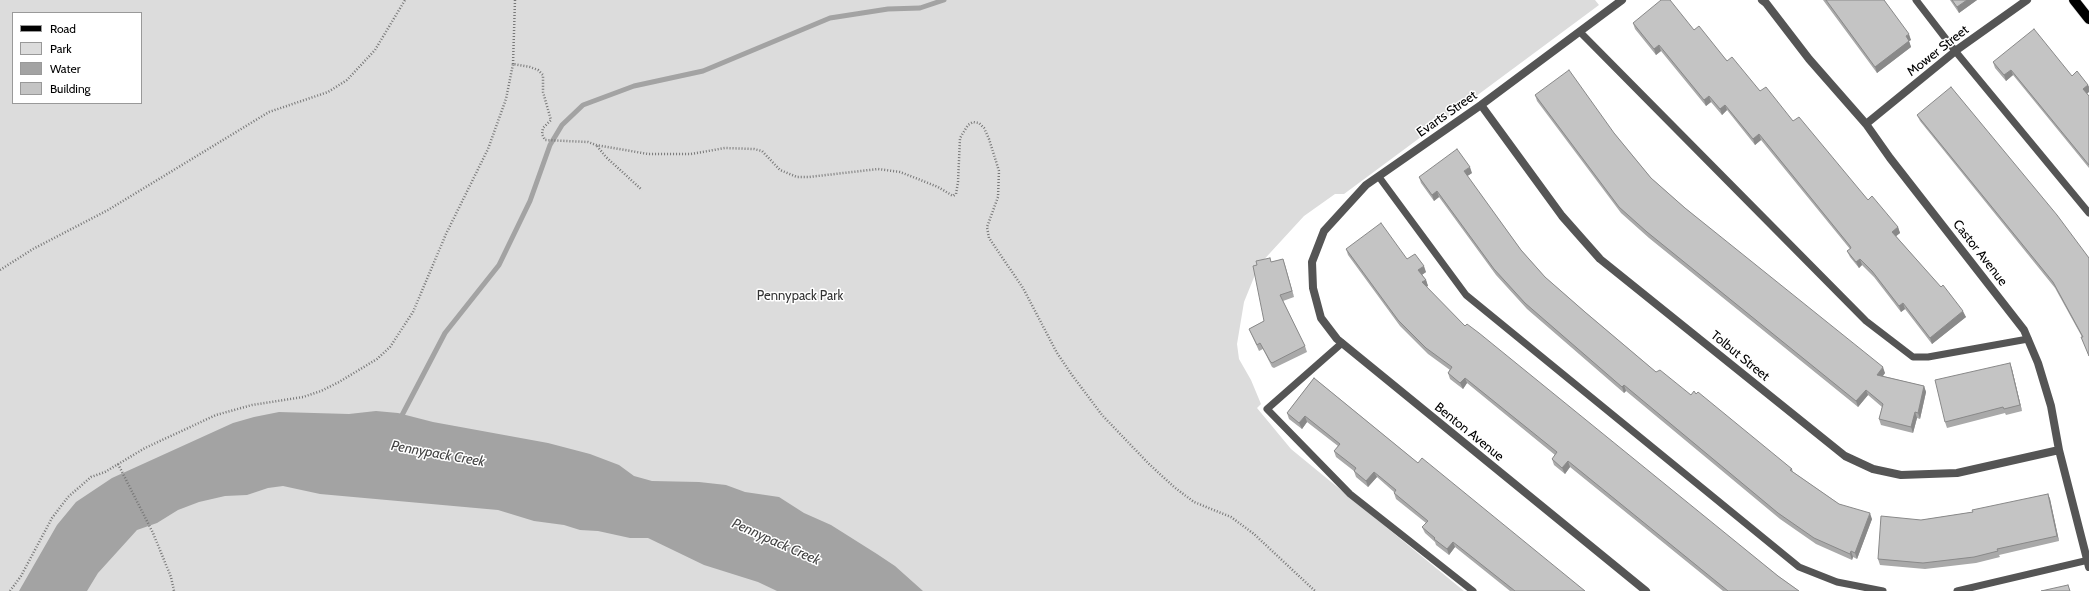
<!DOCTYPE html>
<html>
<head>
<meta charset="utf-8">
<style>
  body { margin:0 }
  #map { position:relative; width:2089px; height:591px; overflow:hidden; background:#fff; font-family:Cabin,sans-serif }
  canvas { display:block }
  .legend { position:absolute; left:12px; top:12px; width:130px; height:92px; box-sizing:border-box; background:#fff; border:1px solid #999; margin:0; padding:5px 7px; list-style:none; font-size:12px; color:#000 }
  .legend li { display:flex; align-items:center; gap:8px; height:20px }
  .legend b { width:20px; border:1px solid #999 }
</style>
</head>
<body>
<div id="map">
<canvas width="2089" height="591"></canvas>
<ul class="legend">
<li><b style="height:5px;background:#000"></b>Road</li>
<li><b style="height:11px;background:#dcdcdc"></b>Park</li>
<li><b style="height:11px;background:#a3a3a3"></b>Water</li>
<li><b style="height:11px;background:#c4c4c4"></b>Building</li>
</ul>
</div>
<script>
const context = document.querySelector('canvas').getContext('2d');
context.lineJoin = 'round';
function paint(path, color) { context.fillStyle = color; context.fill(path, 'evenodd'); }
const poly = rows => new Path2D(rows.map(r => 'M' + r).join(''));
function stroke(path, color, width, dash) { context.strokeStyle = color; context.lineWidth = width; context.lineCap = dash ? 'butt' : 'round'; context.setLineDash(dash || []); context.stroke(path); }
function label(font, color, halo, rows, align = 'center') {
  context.font = font + ' Cabin,sans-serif'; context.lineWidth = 3; context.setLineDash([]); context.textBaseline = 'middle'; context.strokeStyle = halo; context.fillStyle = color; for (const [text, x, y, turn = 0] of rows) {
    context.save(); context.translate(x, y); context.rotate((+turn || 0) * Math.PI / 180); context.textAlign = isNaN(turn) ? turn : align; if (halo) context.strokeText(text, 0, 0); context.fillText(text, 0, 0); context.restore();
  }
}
paint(poly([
  [0,0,1595,0,1599,5,1344,194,1335,194,1304,216,1259,265,1244,302,1237,344,1239,359,1251,380,1261,404,1257,408,1291,449,1464,591,0,591],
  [13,13,141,13,141,103,13,103]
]), '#dcdcdc');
paint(poly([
  [376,411,398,413,433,422,548,443,590,454,619,465,634,476,652,481,699,482,726,485,745,492,779,497,804,513,831,525,877,554,895,566,923,591,777,591,758,582,704,565,648,538,630,538,598,531,580,530,564,525,534,521,498,510,320,494,283,486,268,488,247,495,225,496,199,502,178,510,157,523,137,530,98,573,87,591,19,591,57,525,76,502,112,478,233,423,254,417,279,412,349,414]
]), '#a3a3a3');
stroke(poly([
  [400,419,445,333,499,265,530,201,550,145,562,125,583,105,634,86,703,71,830,18,888,9,920,8,944,0]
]), '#a3a3a3', 5);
const primary = poly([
  [2074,0,2089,19]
]);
stroke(primary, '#dbdbdb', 11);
stroke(poly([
  [513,64,515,0],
  [597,146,606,157,642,190],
  [0,270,33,249,108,210,269,112,328,92,347,80,375,50,405,0],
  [118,464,153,533,171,577,174,591],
  [10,591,21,576,52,518,68,497,91,477,105,472,145,448,216,415,252,405,303,397,321,391,339,382,377,359,390,347,413,312,446,234,488,149,506,99,513,64,530,67,538,70,543,75,543,92,551,120,543,128,542,134,545,140,588,142,596,145,648,154,691,154,725,148,754,149,762,151,780,170,797,177,809,177,878,169,900,172,913,177,938,187,953,196,956,194,958,182,960,138,968,125,973,122,979,123,984,128,989,139,999,171,998,197,987,227,989,238,1023,288,1057,353,1072,375,1102,415,1149,464,1174,487,1194,502,1231,517,1254,534,1315,591]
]), '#777', 2.5, [1, 2]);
stroke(poly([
  [1916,0,1956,52,2089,213],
  [1580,32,1866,321,1913,357,1928,357,2028,339],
  [1379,177,1466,295,1799,567,1837,582,1883,591],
  [1342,343,1267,409,1350,494,1473,591],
  [1957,591,2089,560]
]), '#555', 7);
stroke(poly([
  [1622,0,1481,105,1366,185,1324,231,1312,262,1313,288,1321,318,1337,339,1646,591],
  [1762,0,1766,3,1809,59,1866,124,1890,158,2024,330,2038,363,2051,406,2059,450,2089,567],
  [1481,105,1562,216,1600,259,1845,456,1873,469,1901,475,1957,473,2059,450],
  [1866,124,1958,49,2027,0]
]), '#555', 8);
stroke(primary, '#000', 10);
paint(poly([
  [1823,0,1884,0,1911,40,1909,41,1911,47,1877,73],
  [1950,0,1977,0,1959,13],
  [1633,23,1694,30,1793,121,1868,200,1898,227,1900,233,1896,236,1966,317,1932,344,1905,309,1901,312,1874,277,1862,265,1859,268,1850,257,1847,251,1850,249,1761,140,1755,145,1727,110,1722,115,1711,102,1706,106,1661,51,1656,55,1635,29],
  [1993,62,2072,76,2088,85,2089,87,2089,92,2087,93,2089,96,2089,168,2013,75,2006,81,1995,68],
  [1535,95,1614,133,1651,178,1685,208,1885,373,1883,376,1924,386,1926,392,1920,419,1917,418,1913,433,1881,425,1879,419,1882,407,1868,395,1858,407,1649,238,1621,213,1537,101],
  [1917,115,2057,215,2089,357,2082,337,2055,288,1920,121],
  [1472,173,1467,176,1521,250,1545,277,1585,312,1656,372,1691,395,1792,469,1793,472,1839,504,1872,519,1857,559,1853,557,1852,560,1816,544,1780,519,1626,391,1624,393,1527,309,1496,275,1439,197,1434,201,1421,183,1419,177],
  [1346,249,1407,259,1426,272,1422,275,1426,280,1428,286,1426,287,1465,326,1778,576,1799,591,1723,591,1570,467,1565,474,1554,465,1552,459,1555,455,1467,383,1463,389,1450,379,1448,373,1450,370,1428,354,1400,326,1348,255],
  [1283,259,1294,297,1283,301,1305,346,1307,352,1274,368,1272,367,1263,349,1259,351,1249,329,1264,321,1271,262],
  [2010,363,2012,369,2022,411,2006,415,2005,413,1947,428,1945,422],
  [1314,378,1418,463,1585,591,1510,591,1455,547,1449,555,1436,545,1435,542,1425,533,1422,527,1426,523,1396,499,1394,493,1394,492,1377,477,1368,487,1356,477,1354,471,1336,457,1334,451,1338,446,1307,422,1302,429,1289,419,1287,413],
  [2048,494,2050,499,2059,541,1999,555,2000,557,1976,563,1925,569,1880,565,1878,559,1921,520,1973,512]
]), '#a9a9a9');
paint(poly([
  [1967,0,1977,0,1959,13,1957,7],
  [1909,34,1911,40,1909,41,1911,47,1877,73,1875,67],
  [1659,45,1661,51,1656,55,1654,49],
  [2011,70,2013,75,2006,81,2004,75],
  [2088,85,2089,87,2089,92,2085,95,2083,89],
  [1709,96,1711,102,1706,106,1704,100],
  [1725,105,1727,110,1722,115,1720,109],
  [1759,134,1761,140,1755,145,1753,139],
  [1470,167,1472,173,1466,177,1464,171],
  [1437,191,1439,197,1434,201,1432,195],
  [1898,227,1900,233,1895,237,1892,232],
  [1283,259,1285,265,1294,297,1292,291],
  [1860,259,1862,265,1859,268,1856,262],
  [1424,266,1426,272,1420,276,1418,270],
  [1426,280,1428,286,1424,288,1422,282],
  [1903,303,1905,309,1901,312,1899,306],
  [1963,311,1966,317,1932,344,1930,338],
  [2010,363,2012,369,2022,411,2020,405],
  [1883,367,1885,373,1879,381,1877,375],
  [1465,378,1467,383,1463,389,1460,383],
  [1624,385,1626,391,1624,393,1622,387],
  [1924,386,1926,392,1920,419,1918,413],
  [1866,390,1868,395,1858,407,1856,401],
  [1915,412,1917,418,1913,433,1911,427],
  [1305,416,1307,422,1302,429,1299,423],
  [1568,461,1570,467,1565,474,1562,468],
  [1374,472,1377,477,1368,487,1366,481],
  [2048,494,2050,499,2059,541,2057,536],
  [1870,513,1872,519,1857,559,1855,553],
  [1453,542,1455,547,1449,555,1447,549],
  [1851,551,1853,557,1852,560,1850,554]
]), '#898989');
const building = poly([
  [1661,0,1670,0,1694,30,1699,26,1727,61,1732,57,1760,91,1766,87,1793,121,1799,117,1868,200,1872,196,1898,227,1892,232,1941,287,1943,285,1963,311,1930,338,1903,303,1899,306,1872,271,1860,259,1856,262,1847,251,1851,248,1850,246,1759,134,1753,139,1725,105,1720,109,1709,96,1704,100,1659,45,1654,49,1633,23,1661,0],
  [1826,0,1884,0,1909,34,1906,36,1909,41,1875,67,1826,0],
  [1952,0,1967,0,1957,7,1952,0],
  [2034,29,2072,76,2077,71,2088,85,2083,89,2089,96,2089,165,2011,70,2004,75,1993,62,2034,29],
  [1569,70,1614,133,1651,178,1685,208,1883,367,1877,375,1924,386,1918,413,1915,412,1911,427,1879,419,1883,404,1866,390,1856,401,1647,232,1619,207,1535,95,1569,70],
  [1951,87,2057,215,2089,258,2089,356,2081,337,2083,337,2053,282,1917,115,1951,87],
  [1457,149,1470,167,1464,171,1521,250,1545,277,1585,312,1656,372,1660,370,1691,395,1694,391,1696,394,1698,392,1792,469,1790,470,1839,504,1870,513,1855,553,1851,551,1850,554,1814,538,1778,513,1624,385,1622,387,1525,303,1494,269,1437,191,1432,195,1419,177,1457,149],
  [1381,223,1407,259,1415,254,1424,266,1418,270,1426,280,1422,282,1465,326,1467,324,1479,333,1778,576,1799,591,1728,591,1568,461,1562,468,1552,459,1557,452,1465,378,1460,383,1448,373,1452,367,1426,348,1398,320,1346,249,1381,223],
  [1270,258,1271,262,1283,259,1292,291,1280,295,1305,346,1272,363,1270,361,1260,343,1257,345,1249,329,1264,321,1253,266,1257,265,1256,261,1270,258],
  [2010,363,2020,405,2004,409,2003,407,1945,422,1935,380,2010,363],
  [1314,378,1418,463,1422,458,1585,591,1515,591,1453,542,1447,549,1434,539,1435,538,1422,527,1428,521,1394,493,1396,490,1374,472,1366,481,1354,471,1356,468,1334,451,1340,444,1305,416,1299,423,1287,413,1314,378],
  [2048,494,2057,536,1997,549,1998,551,1974,557,1923,563,1878,559,1881,516,1921,520,1973,512,1972,510,2048,494],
  [2068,585,2070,591,2041,591,2068,585]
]);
paint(building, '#c4c4c4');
stroke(building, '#898989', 1);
label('13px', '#000', '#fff', [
  ["Mower Street",1938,51,-38],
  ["Evarts Street",1447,114,-35],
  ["Castor Avenue",1980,253,52],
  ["Tolbut Street",1740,356,39],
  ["Benton Avenue",1469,432,39]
]);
label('13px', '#333', '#fff', [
  ["Pennypack Park",800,296]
]);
label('italic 14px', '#444', '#fff', [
  ["Pennypack Creek",438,454,10],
  ["Pennypack Creek",776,542,24]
]);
</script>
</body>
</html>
